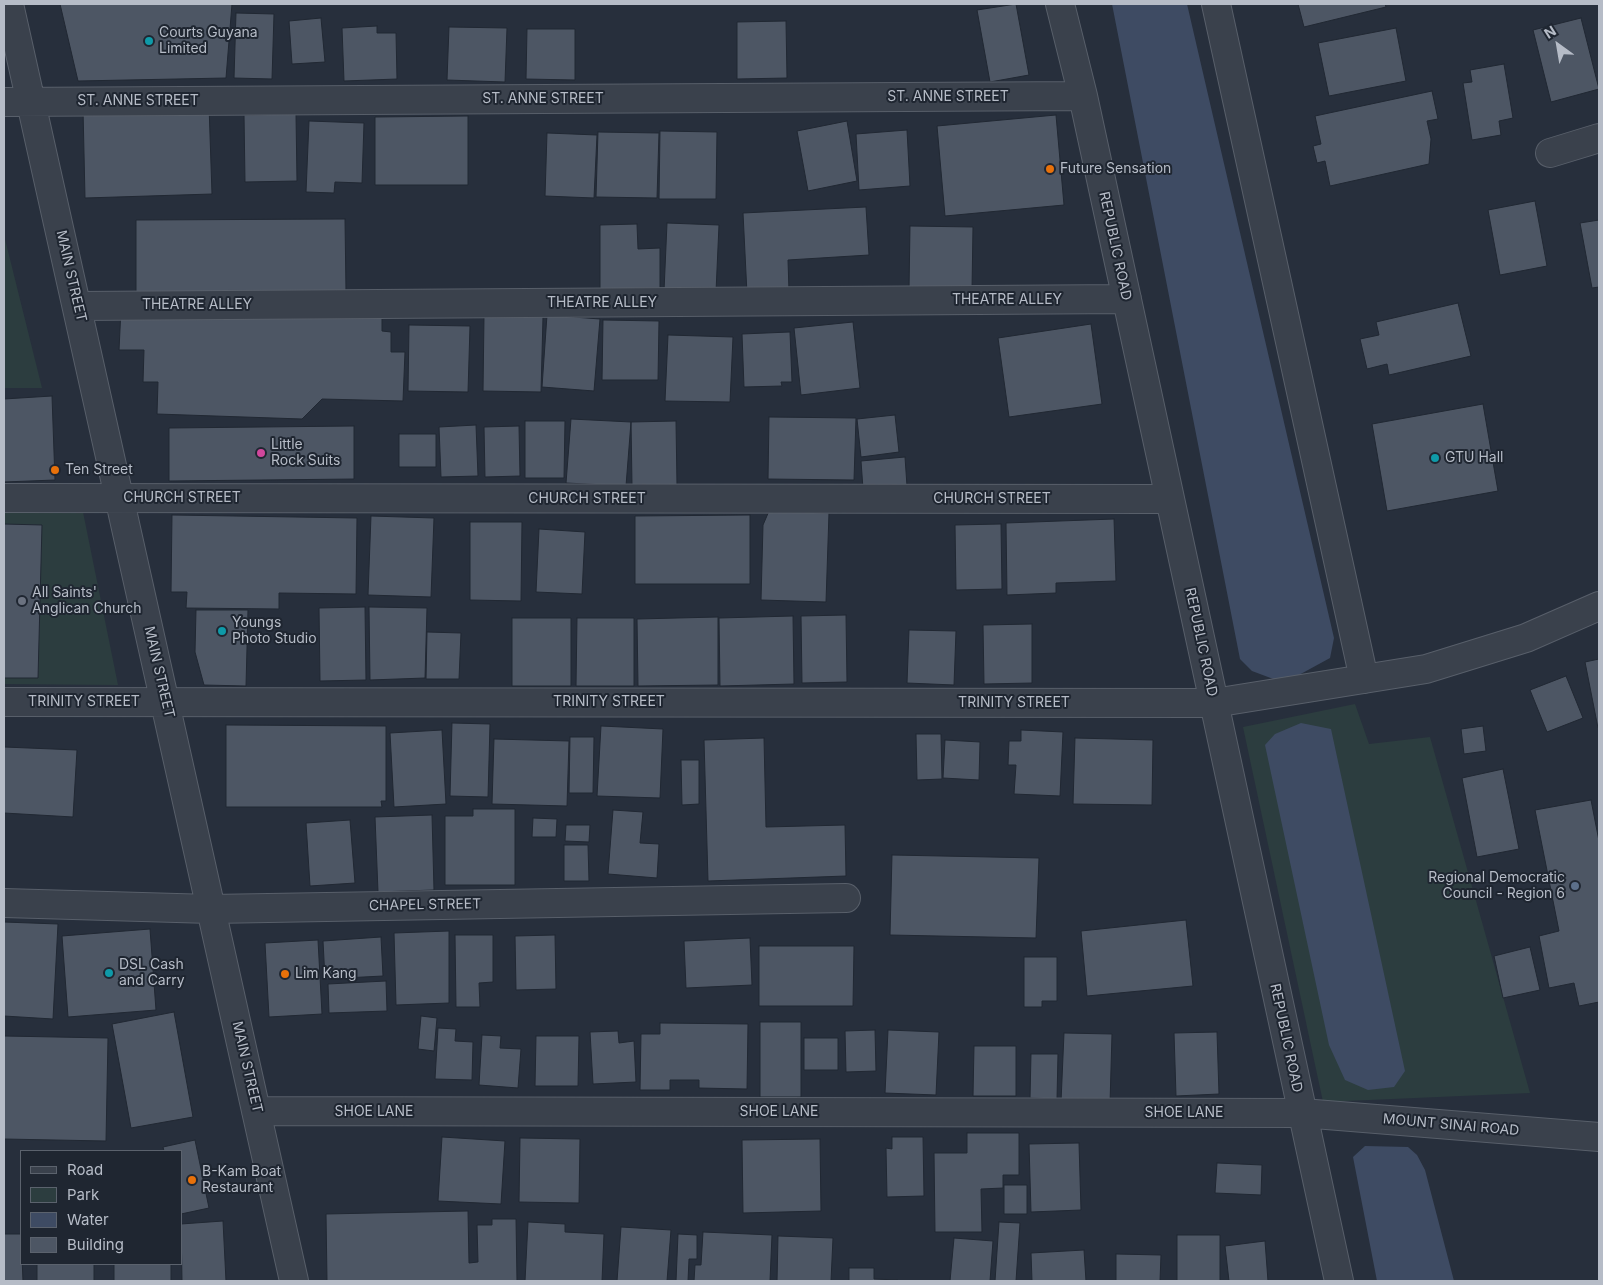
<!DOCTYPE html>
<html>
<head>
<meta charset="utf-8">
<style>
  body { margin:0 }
  #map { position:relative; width:1603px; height:1285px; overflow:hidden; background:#272f3c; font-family:Inter,sans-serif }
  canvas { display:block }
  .frame { position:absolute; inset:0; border:5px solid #b6bcc7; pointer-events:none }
  .legend { position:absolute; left:20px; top:1150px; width:162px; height:115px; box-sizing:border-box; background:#1f2631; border:1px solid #5b626d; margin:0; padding:6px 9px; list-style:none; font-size:15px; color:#b6bcc7 }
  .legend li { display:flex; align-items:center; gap:10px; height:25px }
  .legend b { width:25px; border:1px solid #5b626d }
  .north { position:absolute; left:1533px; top:20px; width:50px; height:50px; -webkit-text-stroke:4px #1f2631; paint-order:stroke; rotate:328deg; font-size:14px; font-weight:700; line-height:20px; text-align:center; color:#b6bcc7 }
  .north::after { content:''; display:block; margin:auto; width:18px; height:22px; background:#b6bcc7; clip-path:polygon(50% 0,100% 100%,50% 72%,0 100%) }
</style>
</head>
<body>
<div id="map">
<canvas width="1603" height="1285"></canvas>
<div class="frame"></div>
<ul class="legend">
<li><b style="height:6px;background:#3a414c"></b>Road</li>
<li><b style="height:14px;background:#2c3d3f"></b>Park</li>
<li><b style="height:14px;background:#3e4b63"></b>Water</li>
<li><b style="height:14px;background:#4d5664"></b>Building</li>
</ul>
<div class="north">N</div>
</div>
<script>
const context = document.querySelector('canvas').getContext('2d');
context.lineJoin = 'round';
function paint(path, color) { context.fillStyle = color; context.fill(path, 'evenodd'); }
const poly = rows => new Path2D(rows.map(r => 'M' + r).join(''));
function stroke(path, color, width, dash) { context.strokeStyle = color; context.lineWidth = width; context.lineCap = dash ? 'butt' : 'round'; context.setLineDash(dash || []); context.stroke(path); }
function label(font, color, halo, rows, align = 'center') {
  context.font = font + ' Inter,sans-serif'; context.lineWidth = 4; context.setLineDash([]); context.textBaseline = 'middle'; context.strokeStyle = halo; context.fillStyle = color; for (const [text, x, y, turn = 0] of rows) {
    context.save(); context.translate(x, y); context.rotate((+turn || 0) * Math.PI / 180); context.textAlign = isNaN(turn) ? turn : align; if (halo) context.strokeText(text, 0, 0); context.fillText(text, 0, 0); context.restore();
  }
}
paint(poly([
  [4,235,42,388,4,388],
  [4,512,83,512,118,685,4,684,4,678,38,678,42,525,4,524],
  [1355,704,1369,744,1430,737,1530,1093,1323,1102,1243,727]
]), '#2c3d3f');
paint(poly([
  [1112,4,1187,4,1334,638,1330,658,1297,676,1276,680,1252,671,1240,659],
  [1301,723,1331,729,1405,1071,1394,1087,1368,1090,1345,1080,1329,1045,1265,745,1275,734],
  [1365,1146,1408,1147,1417,1155,1425,1170,1454,1281,1377,1281,1353,1157]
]), '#3e4b63');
const building = poly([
  [60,4,232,4,226,78,78,81,60,4],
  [1016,4,1029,75,990,82,977,10,1016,4],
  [1298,4,1385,4,1386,7,1304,27,1298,4],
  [236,13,274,14,272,79,234,78,236,13],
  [321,18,325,62,292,64,289,21,321,18],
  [1581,18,1599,89,1551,102,1533,30,1581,18],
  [786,21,787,78,737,79,737,22,786,21],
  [377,26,377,33,396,33,397,79,344,81,342,28,377,26],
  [449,27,507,28,505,82,447,80,449,27],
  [1396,28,1406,81,1329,96,1318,43,1396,28],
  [527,29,575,29,575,80,526,79,527,29],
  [1504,64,1513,118,1499,121,1501,135,1472,140,1463,83,1472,82,1470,70,1504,64],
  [1432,91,1438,119,1427,121,1431,139,1429,164,1330,186,1325,161,1317,163,1313,146,1321,144,1315,116,1432,91],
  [209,105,212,194,85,198,83,109,209,105],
  [296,114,297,181,245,182,244,115,296,114],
  [1056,115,1064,205,945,216,937,126,1056,115],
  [468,116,468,185,375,185,375,117,468,116],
  [309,121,364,123,362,183,335,182,334,193,306,192,309,121],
  [847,121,857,181,808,191,797,131,847,121],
  [907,130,910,186,859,190,856,134,907,130],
  [660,131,717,132,716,199,659,199,660,131],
  [598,132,659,133,657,198,596,197,598,132],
  [547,133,597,135,594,198,545,196,547,133],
  [1535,201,1547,266,1500,275,1488,210,1535,201],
  [866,207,869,255,788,260,789,291,747,294,743,213,866,207],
  [345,219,346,291,136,292,136,220,345,219],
  [1599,220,1599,287,1592,288,1580,223,1599,220],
  [667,223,719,225,716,292,664,291,667,223],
  [637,224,638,249,660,248,660,288,600,289,600,225,637,224],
  [910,226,973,227,972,290,909,289,910,226],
  [1458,303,1471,356,1389,375,1387,364,1367,369,1360,339,1379,335,1376,322,1458,303],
  [121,309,382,317,382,331,391,332,391,352,405,352,403,401,322,399,302,419,157,414,158,382,143,382,144,350,119,350,121,309],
  [547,315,600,319,594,391,542,387,547,315],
  [484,316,543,317,541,392,483,391,484,316],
  [603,320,659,321,658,380,602,380,603,320],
  [853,322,860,388,801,395,794,328,853,322],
  [1091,324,1102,404,1009,417,998,338,1091,324],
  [409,325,470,326,468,392,408,391,409,325],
  [790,332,792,382,781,382,782,386,744,387,742,334,790,332],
  [668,335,733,337,730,402,665,401,668,335],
  [52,396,55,480,4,482,4,399,52,396],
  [1483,404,1498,491,1387,511,1372,424,1483,404],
  [895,415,899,452,861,457,857,419,895,415],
  [769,417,856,418,854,480,768,479,769,417],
  [571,419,631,422,626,486,566,483,571,419],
  [525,421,565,421,564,478,525,478,525,421],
  [676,421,677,485,632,486,631,422,676,421],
  [476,425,478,476,441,477,439,427,476,425],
  [354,426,354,479,169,481,169,428,354,426],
  [519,426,520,476,485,477,484,427,519,426],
  [399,434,436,434,436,467,399,467,399,434],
  [905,457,907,486,863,489,861,461,905,457],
  [769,511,829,513,826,602,761,600,763,525,769,511],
  [172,515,357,518,356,594,279,593,279,609,186,608,187,592,171,592,172,515],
  [750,515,750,584,635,584,635,516,750,515],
  [371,516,434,518,431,597,368,595,371,516],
  [1114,519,1116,581,1056,583,1056,593,1007,595,1006,523,1114,519],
  [470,522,522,522,521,601,470,600,470,522],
  [4,524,42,525,38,678,4,678,4,524],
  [1001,524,1002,589,956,590,955,525,1001,524],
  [539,529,585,532,582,594,536,592,539,529],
  [365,607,366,680,320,681,319,608,365,607],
  [369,607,427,608,425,678,370,680,369,607],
  [196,610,248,610,246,686,204,685,195,652,196,610],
  [846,615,847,682,802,683,801,616,846,615],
  [793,616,794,684,720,686,719,618,793,616],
  [718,617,718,685,638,686,637,619,718,617],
  [512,618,571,618,571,686,512,686,512,618],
  [577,618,634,618,634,686,576,686,577,618],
  [1032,624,1032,683,984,684,983,625,1032,624],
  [909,630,956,631,954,685,907,683,909,630],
  [427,632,461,633,459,679,426,679,427,632],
  [1599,659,1599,728,1598,728,1585,662,1599,659],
  [1566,676,1583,718,1547,732,1530,690,1566,676],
  [452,723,490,724,488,797,450,796,452,723],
  [226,725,386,726,386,801,381,801,382,807,226,807,226,725],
  [601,726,663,729,660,798,597,796,601,726],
  [1483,726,1486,751,1464,754,1461,729,1483,726],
  [442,730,446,804,394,807,390,733,442,730],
  [1021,730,1063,732,1060,796,1014,794,1016,765,1008,765,1009,741,1021,741,1021,730],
  [916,734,941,734,942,779,917,780,916,734],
  [570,737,594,737,593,793,569,793,570,737],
  [764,738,766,827,845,825,846,876,708,881,704,740,764,738],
  [1075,738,1153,740,1152,805,1073,804,1075,738],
  [494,739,569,741,567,806,492,804,494,739],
  [945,740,980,742,979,780,943,778,945,740],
  [4,747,77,750,73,817,4,813,4,747],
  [681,760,699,760,699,804,682,805,681,760],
  [1503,769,1519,849,1477,857,1462,778,1503,769],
  [1591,800,1599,841,1599,1002,1579,1006,1574,983,1549,988,1539,936,1559,931,1535,810,1591,800],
  [473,809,515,809,515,885,445,885,445,816,473,816,473,809],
  [613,810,643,812,640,843,659,844,657,878,608,874,613,810],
  [432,815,434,890,378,892,375,817,432,815],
  [533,818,557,819,556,837,532,837,533,818],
  [350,820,355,883,310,886,306,823,350,820],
  [566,825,590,825,589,842,565,841,566,825],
  [564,845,588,845,589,881,564,881,564,845],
  [892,855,1039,858,1036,938,890,935,892,855],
  [1186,920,1193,986,1087,996,1081,931,1186,920],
  [4,922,58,924,53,1019,4,1016,4,922],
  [150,929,156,1010,68,1017,62,936,150,929],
  [449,931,449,1003,396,1005,394,933,449,931],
  [455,935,493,935,493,982,479,983,480,1007,456,1007,455,935],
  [555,935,556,989,516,990,515,936,555,935],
  [381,937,383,976,325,979,323,941,381,937],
  [750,938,752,985,686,988,684,941,750,938],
  [318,940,322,1014,269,1017,265,943,318,940],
  [759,946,854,946,853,1006,759,1006,759,946],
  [1530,947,1540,990,1503,998,1494,956,1530,947],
  [1024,957,1057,957,1057,1001,1042,1001,1042,1007,1024,1007,1024,957],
  [386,981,387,1011,329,1013,328,984,386,981],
  [174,1012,193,1117,131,1128,112,1024,174,1012],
  [421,1016,437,1018,434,1051,418,1049,421,1016],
  [760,1022,801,1022,801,1097,760,1097,760,1022],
  [660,1023,748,1024,747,1089,699,1088,699,1080,670,1080,670,1090,640,1090,641,1034,660,1034,660,1023],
  [438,1028,456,1029,455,1041,473,1042,472,1080,435,1079,438,1028],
  [875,1030,876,1071,846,1072,845,1031,875,1030],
  [888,1030,939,1032,936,1095,885,1093,888,1030],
  [618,1031,619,1043,634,1041,636,1082,593,1084,590,1032,618,1031],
  [1217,1032,1219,1094,1176,1096,1174,1033,1217,1032],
  [1064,1033,1112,1034,1110,1104,1061,1102,1064,1033],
  [482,1035,501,1036,500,1048,521,1049,518,1088,479,1085,482,1035],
  [4,1036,108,1038,106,1141,4,1139,4,1036],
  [536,1036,579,1036,578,1086,535,1086,536,1036],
  [804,1038,838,1038,838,1070,804,1070,804,1038],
  [974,1046,1016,1046,1016,1096,973,1096,974,1046],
  [1031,1054,1058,1054,1057,1099,1030,1098,1031,1054],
  [967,1133,1019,1133,1019,1175,1003,1175,1003,1188,981,1189,982,1232,935,1232,934,1153,967,1153,967,1133],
  [442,1137,505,1141,501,1204,438,1201,442,1137],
  [892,1137,923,1137,924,1196,887,1197,886,1148,892,1149,892,1137],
  [520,1138,580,1139,579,1203,519,1202,520,1138],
  [820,1139,821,1211,743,1213,742,1140,820,1139],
  [195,1140,209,1208,181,1214,181,1151,164,1151,163,1147,195,1140],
  [1079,1143,1081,1210,1031,1212,1029,1144,1079,1143],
  [1217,1163,1262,1165,1261,1195,1215,1193,1217,1163],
  [1004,1185,1027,1185,1027,1214,1004,1214,1004,1185],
  [468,1211,469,1263,478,1262,477,1225,492,1225,492,1219,516,1219,517,1281,327,1281,326,1214,468,1211],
  [223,1221,226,1281,182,1281,181,1224,223,1221],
  [528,1222,565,1224,565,1232,604,1234,602,1281,525,1281,528,1222],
  [999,1222,1020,1223,1016,1281,995,1281,999,1222],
  [621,1227,671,1230,667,1281,617,1281,621,1227],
  [703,1232,772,1235,770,1281,694,1281,695,1265,701,1265,703,1232],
  [4,1234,21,1234,23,1281,4,1281,4,1234],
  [678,1234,697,1235,697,1259,689,1259,688,1281,676,1281,678,1234],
  [1177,1235,1220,1235,1220,1281,1177,1281,1177,1235],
  [778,1236,833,1238,831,1281,777,1281,778,1236],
  [954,1238,993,1241,990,1281,950,1281,954,1238],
  [1265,1241,1268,1281,1229,1281,1225,1246,1265,1241],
  [1084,1250,1086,1281,1032,1281,1031,1253,1084,1250],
  [1116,1254,1161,1255,1160,1281,1116,1281,1116,1254],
  [37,1264,94,1264,94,1281,37,1281,37,1264],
  [114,1264,171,1264,171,1281,114,1281,114,1264],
  [849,1268,874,1268,874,1279,898,1280,898,1281,849,1281,849,1268]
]);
paint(building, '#4d5664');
stroke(building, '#212833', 1);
const minor = poly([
  [9,4,294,1281],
  [1060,4,1083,96,1339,1281],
  [1216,4,1364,679],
  [4,102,1083,96],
  [1550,153,1599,138],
  [78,306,1127,299],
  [4,498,1170,499],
  [4,702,1214,703,1426,669,1526,638,1599,606],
  [4,903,211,909,846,898],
  [256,1111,1302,1113,1599,1137]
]);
stroke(minor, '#585f6a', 30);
stroke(minor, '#3a414c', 28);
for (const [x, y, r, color] of [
  [149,41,5,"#0f9aa8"],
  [1050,169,5,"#e8710a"],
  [261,453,5,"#d1479c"],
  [1435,458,5,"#0f9aa8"],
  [55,470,5,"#e8710a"],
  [22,601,5,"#6b7280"],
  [222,631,5,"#0f9aa8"],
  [1575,886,5,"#5c6f8a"],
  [109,973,5,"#0f9aa8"],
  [285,974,5,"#e8710a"],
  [192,1180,5,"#e8710a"]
]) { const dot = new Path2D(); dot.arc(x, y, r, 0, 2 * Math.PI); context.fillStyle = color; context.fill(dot); stroke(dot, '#1f2631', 2); }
label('14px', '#b6bcc7', '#1f2631', [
  ["Courts Guyana",159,33],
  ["Limited",159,49],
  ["Future Sensation",1060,169],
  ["Little",271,445],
  ["Rock Suits",271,461],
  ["GTU Hall",1445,458],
  ["Ten Street",65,470],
  ["All Saints'",32,593],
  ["Anglican Church",32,609],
  ["Youngs",232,623],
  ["Photo Studio",232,639],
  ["Regional Democratic",1565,878,"right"],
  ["Council - Region 6",1565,894,"right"],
  ["DSL Cash",119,965],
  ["and Carry",119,981],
  ["Lim Kang",295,974],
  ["B-Kam Boat",202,1172],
  ["Restaurant",202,1188]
], 'left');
label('14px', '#b6bcc7', '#1f2631', [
  ["ST. ANNE STREET",948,97],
  ["ST. ANNE STREET",543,99],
  ["ST. ANNE STREET",138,101],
  ["REPUBLIC ROAD",1115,246,78],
  ["MAIN STREET",71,276,77],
  ["THEATRE ALLEY",1007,300],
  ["THEATRE ALLEY",602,303],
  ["THEATRE ALLEY",197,305],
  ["CHURCH STREET",182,498],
  ["CHURCH STREET",587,499],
  ["CHURCH STREET",992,499],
  ["REPUBLIC ROAD",1201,642,78],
  ["MAIN STREET",159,672,77],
  ["TRINITY STREET",84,702],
  ["TRINITY STREET",609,702],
  ["TRINITY STREET",1014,703],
  ["CHAPEL STREET",425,905,-1],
  ["REPUBLIC ROAD",1286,1038,78],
  ["MAIN STREET",247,1067,77],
  ["SHOE LANE",374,1112],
  ["SHOE LANE",779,1112],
  ["SHOE LANE",1184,1113],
  ["MOUNT SINAI ROAD",1451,1125,5]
]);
</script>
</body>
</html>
